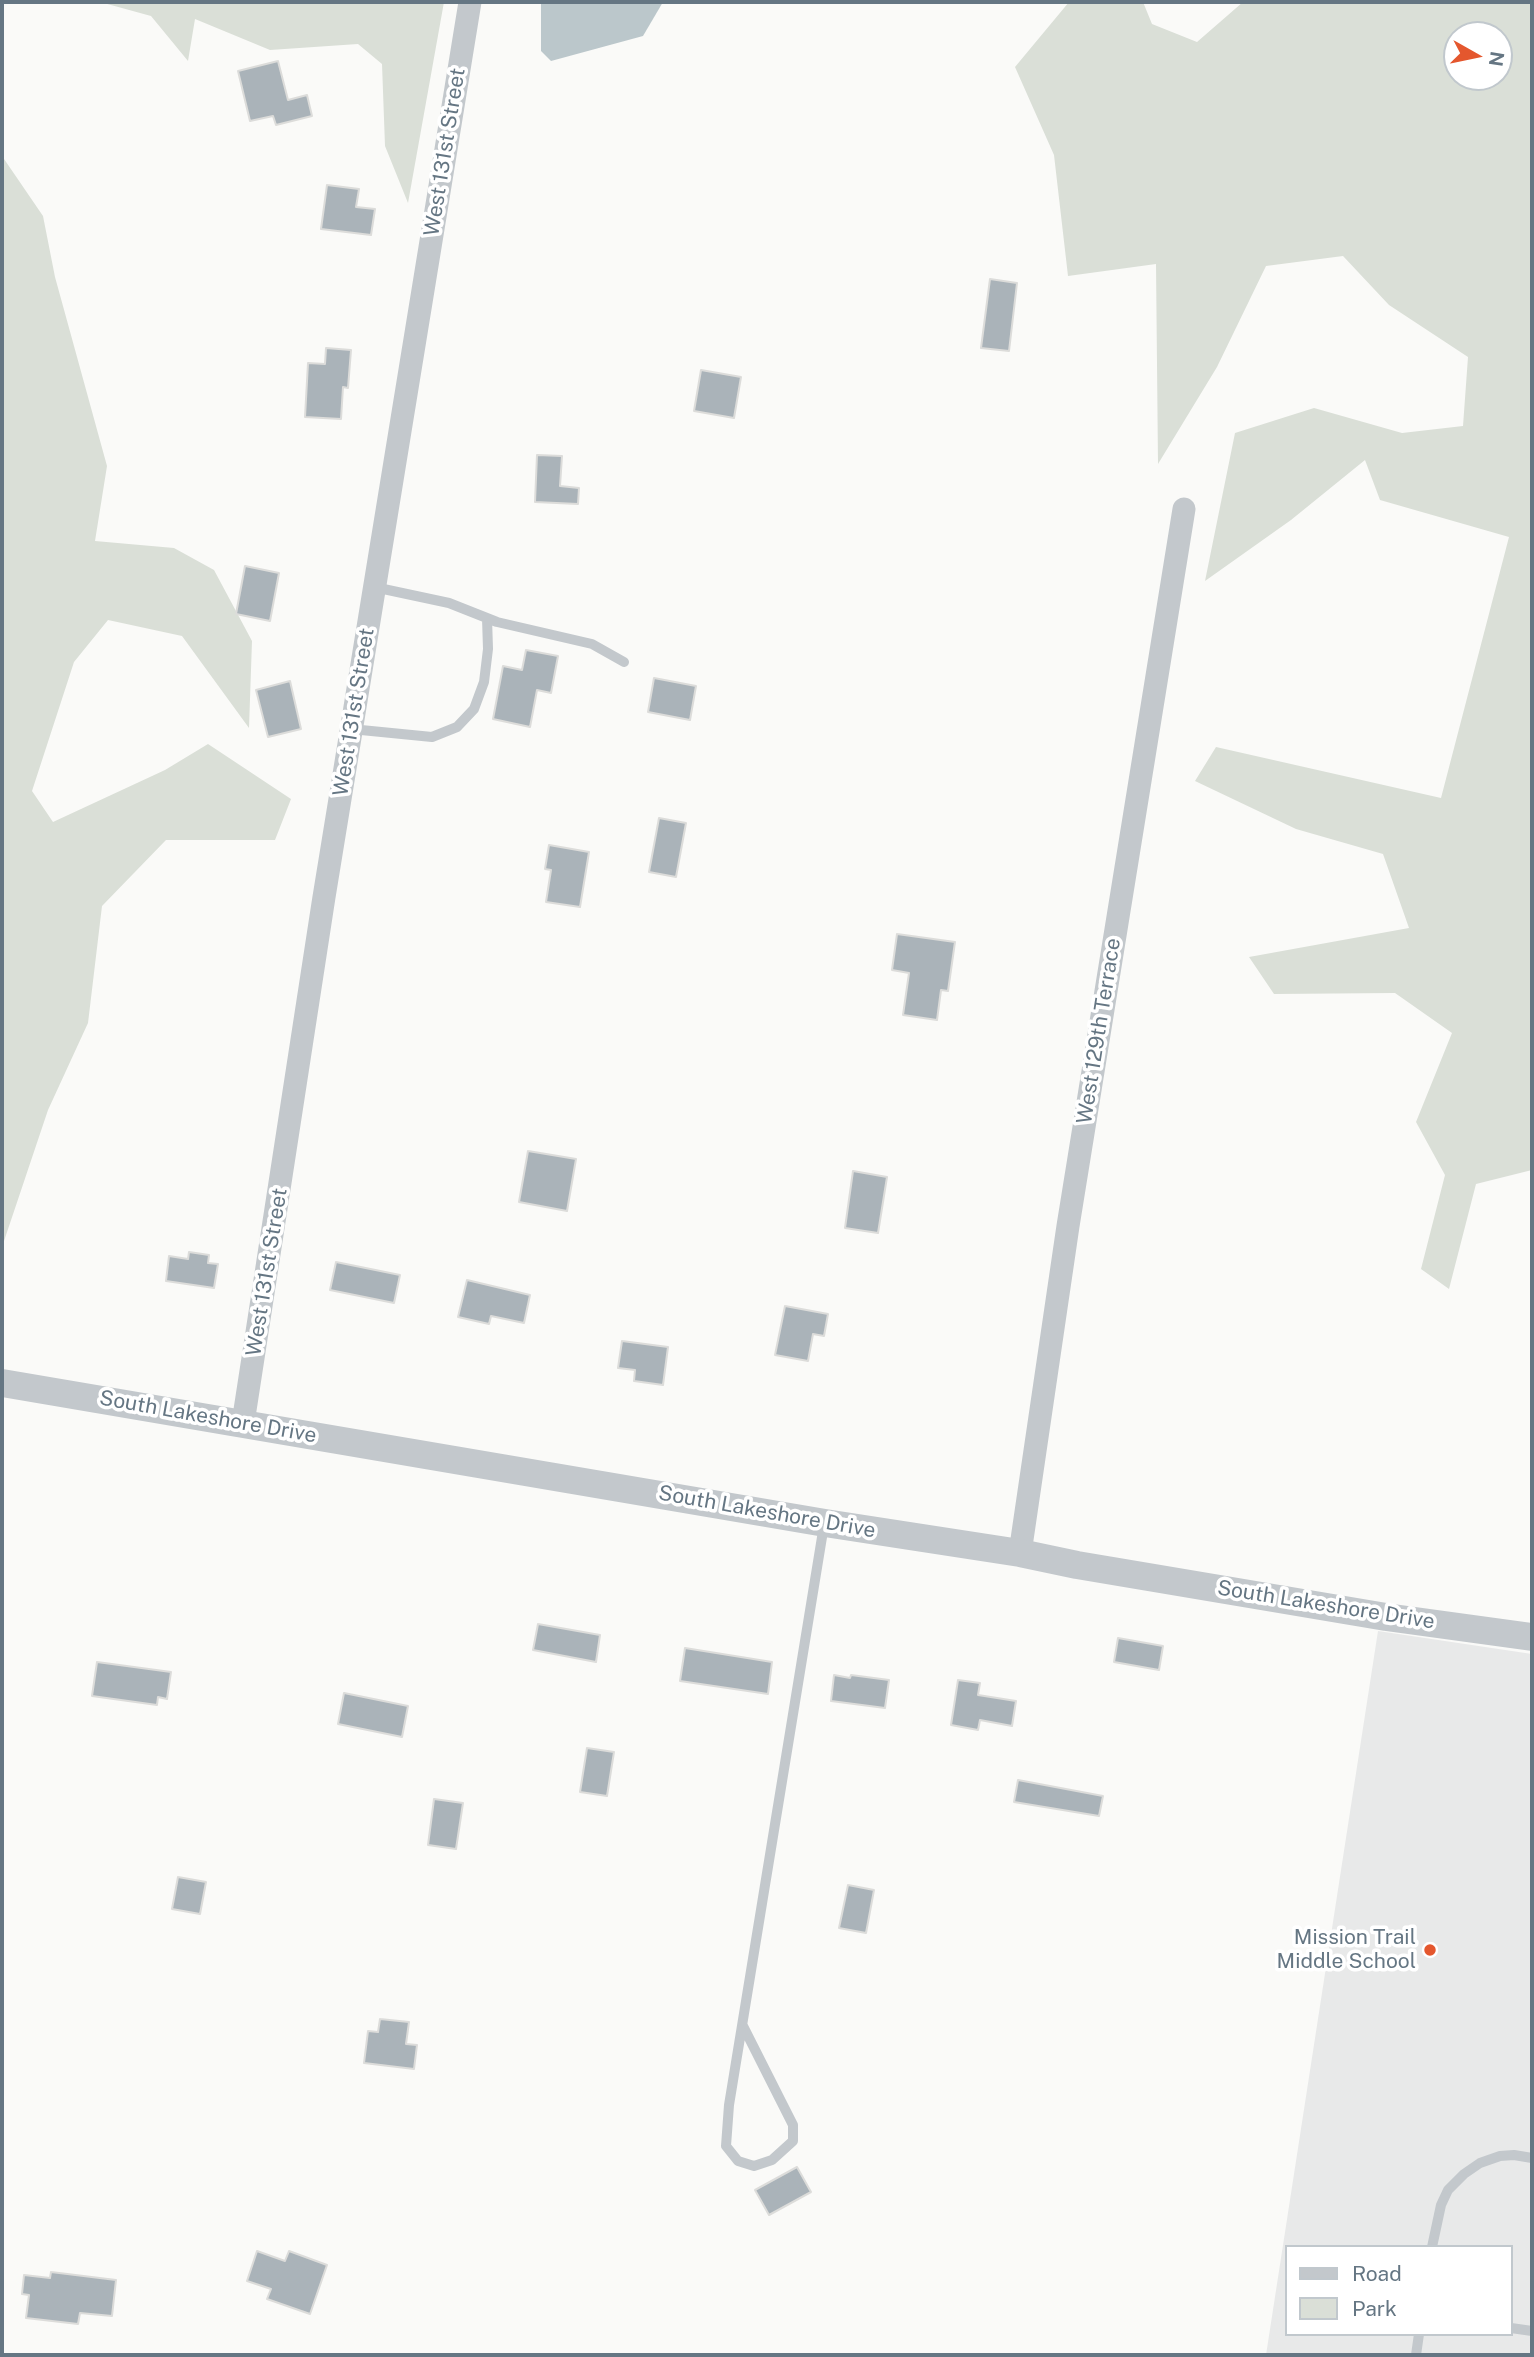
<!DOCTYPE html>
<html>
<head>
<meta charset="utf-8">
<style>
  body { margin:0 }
  #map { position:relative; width:1534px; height:2357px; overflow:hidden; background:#fafaf8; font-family:"Public Sans",sans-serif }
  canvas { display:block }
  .frame { position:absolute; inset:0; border:4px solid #657683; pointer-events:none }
  .legend { position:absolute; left:1285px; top:2245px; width:228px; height:91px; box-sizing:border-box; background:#fff; border:2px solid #c1c8cd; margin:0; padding:9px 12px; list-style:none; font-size:21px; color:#657683 }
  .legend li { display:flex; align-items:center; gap:14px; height:35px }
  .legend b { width:35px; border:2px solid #c1c8cd }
  .north { position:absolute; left:1443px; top:21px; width:70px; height:70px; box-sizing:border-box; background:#fff; border:2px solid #c1c8cd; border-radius:50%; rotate:99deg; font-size:19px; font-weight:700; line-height:28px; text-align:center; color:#657683 }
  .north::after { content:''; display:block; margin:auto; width:24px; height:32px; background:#e4572e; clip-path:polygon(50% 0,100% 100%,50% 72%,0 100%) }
</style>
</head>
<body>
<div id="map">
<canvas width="1534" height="2357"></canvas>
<div class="frame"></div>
<ul class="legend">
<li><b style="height:9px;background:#c3c8cc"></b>Road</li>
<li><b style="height:19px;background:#dadfd7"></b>Park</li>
</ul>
<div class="north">N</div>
</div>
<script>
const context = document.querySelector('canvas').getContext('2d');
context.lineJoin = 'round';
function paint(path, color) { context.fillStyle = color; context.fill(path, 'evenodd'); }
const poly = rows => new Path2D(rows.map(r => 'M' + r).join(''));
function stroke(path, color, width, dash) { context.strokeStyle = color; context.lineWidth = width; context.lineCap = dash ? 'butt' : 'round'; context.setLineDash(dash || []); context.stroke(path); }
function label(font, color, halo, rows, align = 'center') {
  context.font = font + ' "Public Sans",sans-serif'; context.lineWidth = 7; context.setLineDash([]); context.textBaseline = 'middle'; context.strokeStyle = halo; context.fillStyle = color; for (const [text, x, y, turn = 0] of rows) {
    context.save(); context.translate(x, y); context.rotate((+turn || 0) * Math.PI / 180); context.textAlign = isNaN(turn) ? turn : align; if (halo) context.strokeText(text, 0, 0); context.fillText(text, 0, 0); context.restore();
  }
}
paint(poly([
  [1378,1631,1532,1654,1532,2355,1266,2355],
  [1287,2247,1511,2247,1511,2334,1287,2334]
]), '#e8e9e9');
paint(poly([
  [100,2,444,2,408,203,385,146,382,64,358,44,270,50,195,19,188,61,151,16],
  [1069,2,1143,2,1152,24,1197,42,1243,2,1532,2,1532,1170,1476,1184,1449,1289,1421,1269,1445,1175,1416,1122,1452,1033,1395,993,1274,994,1249,957,1409,928,1383,854,1296,829,1195,781,1216,747,1441,798,1509,537,1380,500,1365,460,1291,520,1205,581,1235,433,1314,408,1402,433,1463,426,1468,357,1389,305,1343,256,1266,266,1217,367,1158,464,1156,264,1068,276,1054,155,1015,67],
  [1457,35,1499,35,1499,77,1457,77],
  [2,156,43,216,55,277,107,466,95,541,174,548,214,570,252,641,249,728,182,636,108,620,74,662,32,791,53,822,165,770,208,744,291,799,275,840,166,840,102,906,88,1023,48,1110,2,1247]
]), '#dadfd7');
paint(poly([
  [541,2,663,2,643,36,551,61,541,51]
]), '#bbc7cb');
const building = poly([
  [278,61,288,100,307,95,312,116,276,125,273,116,250,121,238,71,278,61],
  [327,185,359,189,356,207,375,209,371,235,321,229,327,185],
  [990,279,1017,283,1009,351,981,348,990,279],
  [326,348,351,350,348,388,343,387,341,419,305,417,308,363,325,364,326,348],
  [701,370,741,377,734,418,694,411,701,370],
  [537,455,562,456,560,486,579,488,578,504,535,502,537,455],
  [245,566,279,573,270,621,236,614,245,566],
  [526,650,558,656,551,693,537,690,530,727,493,719,503,666,522,670,526,650],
  [654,678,696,686,690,720,648,712,654,678],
  [290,681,301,729,268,737,256,690,290,681],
  [659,818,686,823,676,877,649,872,659,818],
  [549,845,589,852,580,907,546,902,551,870,545,869,549,845],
  [897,934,955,942,948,991,941,990,937,1020,903,1015,909,973,892,970,897,934],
  [528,1151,576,1159,567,1211,519,1202,528,1151],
  [853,1171,887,1177,878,1233,845,1228,853,1171],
  [189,1252,209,1255,208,1263,218,1264,214,1288,166,1281,169,1256,188,1259,189,1252],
  [336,1262,400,1275,394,1303,330,1290,336,1262],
  [467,1280,530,1295,524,1323,491,1316,489,1324,458,1317,467,1280],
  [785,1306,828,1314,824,1336,813,1334,808,1361,775,1355,785,1306],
  [622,1341,668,1347,663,1385,634,1381,635,1370,618,1368,622,1341],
  [538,1624,600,1635,596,1662,533,1650,538,1624],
  [1118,1638,1163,1646,1159,1670,1114,1662,1118,1638],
  [685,1648,772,1662,768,1694,680,1681,685,1648],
  [97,1662,171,1672,167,1699,158,1697,157,1705,92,1696,97,1662],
  [834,1675,850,1678,851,1675,889,1680,885,1708,831,1701,834,1675],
  [958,1680,980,1683,978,1695,1016,1701,1012,1726,980,1720,978,1730,951,1725,958,1680],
  [344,1693,408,1706,402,1737,338,1724,344,1693],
  [587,1748,614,1752,607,1796,580,1792,587,1748],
  [1018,1780,1103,1796,1099,1816,1014,1802,1018,1780],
  [434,1799,463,1803,456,1849,428,1845,434,1799],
  [178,1877,206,1882,200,1914,172,1909,178,1877],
  [848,1885,874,1890,866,1933,839,1928,848,1885],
  [380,2019,409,2022,406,2044,417,2045,414,2069,364,2063,368,2031,378,2032,380,2019],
  [797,2167,811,2192,769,2215,755,2190,797,2167],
  [257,2251,285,2261,289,2251,327,2265,310,2314,267,2299,271,2289,247,2281,257,2251],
  [51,2272,116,2280,112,2316,80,2313,78,2324,26,2318,29,2295,22,2294,24,2275,50,2278,51,2272]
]);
paint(building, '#aab3b9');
stroke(building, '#dcdcda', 2);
stroke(poly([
  [374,587,449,603,497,622,592,644,624,662],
  [351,729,432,737,457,727,474,709,484,682,488,649,487,618],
  [743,2026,793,2125,793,2141,772,2160,754,2166,738,2161,726,2146,729,2105,824,1525],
  [1432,2247,1441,2205,1448,2190,1464,2174,1480,2163,1500,2156,1514,2155,1532,2158],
  [1511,2328,1532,2331],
  [1416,2355,1419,2334]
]), '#c3c8cc', 10);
stroke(poly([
  [243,1423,324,897,470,2],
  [1020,1553,1068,1226,1184,509]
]), '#c3c8cc', 23);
stroke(poly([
  [2,1383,825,1523,1020,1553,1077,1565,1386,1617,1532,1637]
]), '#c3c8cc', 28);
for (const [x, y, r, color] of [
  [1430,1950,7,"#e4572e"]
]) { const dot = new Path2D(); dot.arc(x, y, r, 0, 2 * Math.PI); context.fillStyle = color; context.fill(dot); stroke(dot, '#fff', 2.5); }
label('21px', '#657683', '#fff', [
  ["West 131st Street",445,152,-81],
  ["West 131st Street",354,712,-81],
  ["West 129th Terrace",1099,1031,-81],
  ["West 131st Street",267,1272,-81],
  ["South Lakeshore Drive",208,1417,10],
  ["South Lakeshore Drive",767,1512,10],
  ["South Lakeshore Drive",1326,1605,9]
]);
label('21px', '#657683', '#fff', [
  ["Mission Trail",1416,1938],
  ["Middle School",1416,1962]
], 'right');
</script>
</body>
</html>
